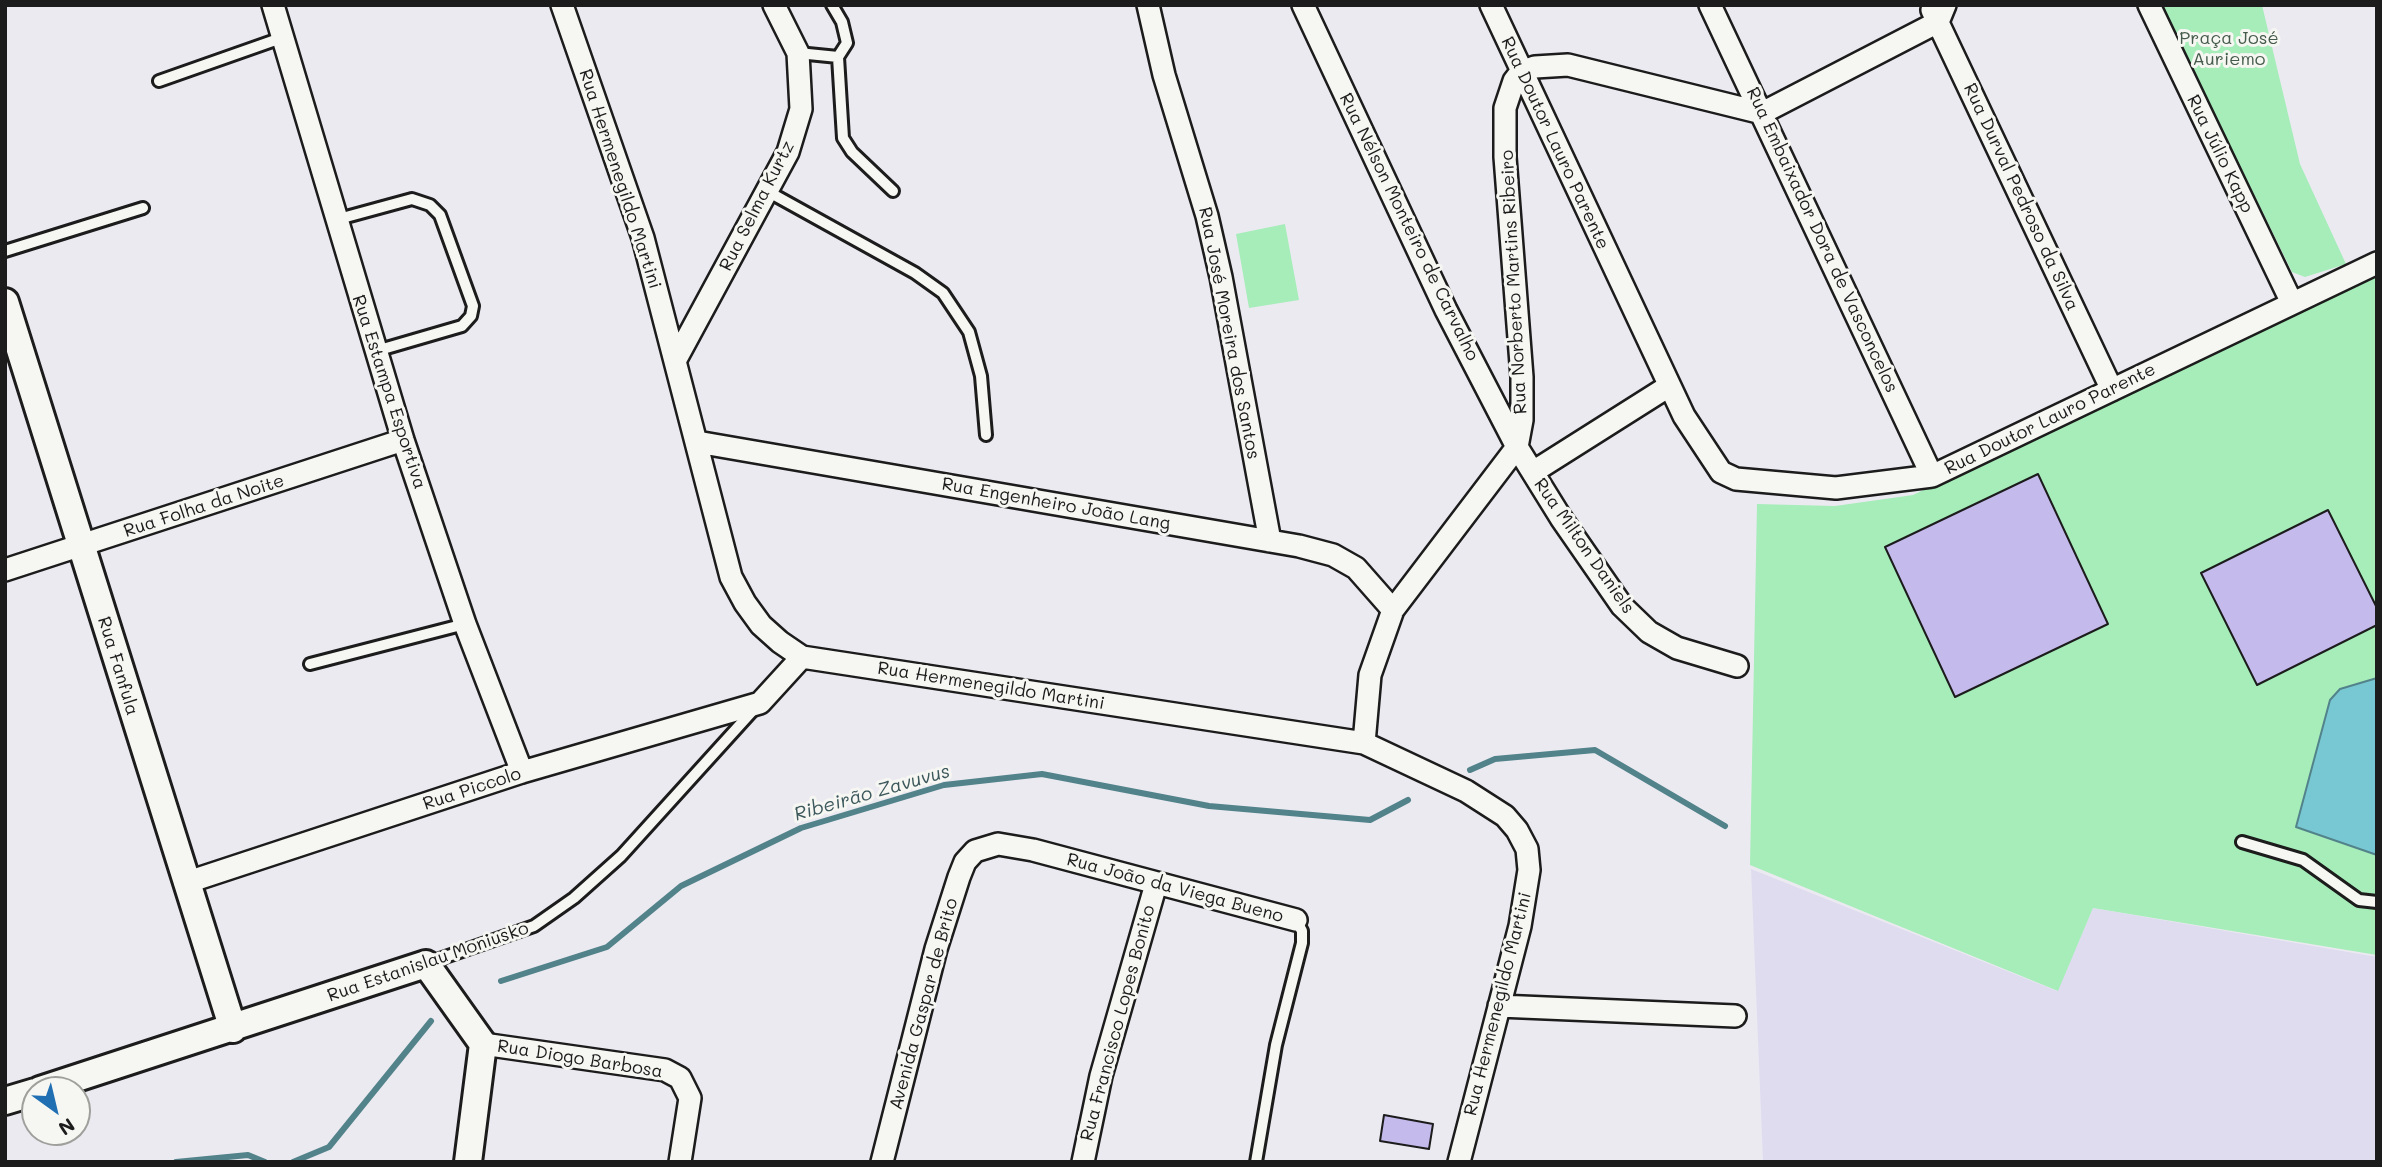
<!DOCTYPE html>
<html>
<head>
<meta charset="utf-8">
<style>
  body { margin:0 }
  #map { position:relative; width:2382px; height:1167px; overflow:hidden; background:#eceaf1; font-family:Mali,sans-serif }
  canvas { display:block }
  .frame { position:absolute; inset:0; border:7px solid #1c1c1c; pointer-events:none }
  .north { position:absolute; left:21px; top:1076px; width:70px; height:70px; box-sizing:border-box; background:#f6f6f2; border:2px solid #9f9f9c; border-radius:50%; rotate:146deg; font-size:19px; font-weight:700; line-height:28px; text-align:center; color:#1c1c1c }
  .north::after { content:''; display:block; margin:auto; width:24px; height:32px; background:#1f6fb2; clip-path:polygon(50% 0,100% 100%,50% 72%,0 100%) }
</style>
</head>
<body>
<div id="map">
<canvas width="2382" height="1167"></canvas>
<div class="frame"></div>
<div class="north">N</div>
</div>
<script>
const context = document.querySelector('canvas').getContext('2d');
context.lineJoin = 'round';
function paint(path, color) { context.fillStyle = color; context.fill(path, 'evenodd'); }
const poly = rows => new Path2D(rows.map(r => 'M' + r).join(''));
function stroke(path, color, width, dash) { context.strokeStyle = color; context.lineWidth = width; context.lineCap = dash ? 'butt' : 'round'; context.setLineDash(dash || []); context.stroke(path); }
function label(font, color, halo, rows, align = 'center') {
  context.font = font + ' Mali,sans-serif'; context.lineWidth = 6; context.setLineDash([]); context.textBaseline = 'middle'; context.strokeStyle = halo; context.fillStyle = color; for (const [text, x, y, turn = 0] of rows) {
    context.save(); context.translate(x, y); context.rotate((+turn || 0) * Math.PI / 180); context.textAlign = isNaN(turn) ? turn : align; if (halo) context.strokeText(text, 0, 0); context.fillText(text, 0, 0); context.restore();
  }
}
paint(poly([
  [1751,869,2057,991,2093,908,2377,957,2377,1162,1763,1162]
]), '#e0dcf0');
paint(poly([
  [2161,5,2262,5,2300,164,2346,264,2305,277,2292,272],
  [1285,224,1299,300,1249,308,1236,234],
  [2377,272,2377,955,2093,908,2058,991,1750,865,1757,504,1835,506,1913,495]
]), '#a6edba');
const water = poly([
  [2377,678,2377,855,2296,827,2330,700,2340,689,2377,678]
]);
paint(water, '#78c8d4');
stroke(water, '#53838a', 2);
stroke(poly([
  [1470,770,1495,759,1595,750,1725,826],
  [501,981,607,947,681,886,801,828,944,785,1042,774,1209,806,1370,820,1408,800],
  [176,1162,248,1155,265,1162],
  [293,1162,329,1147,431,1021]
]), '#53838a', 6);
const building = poly([
  [2038,474,2108,624,1955,697,1885,547,2038,474],
  [2328,510,2377,608,2377,625,2257,685,2201,573,2328,510],
  [1384,1115,1433,1124,1429,1149,1380,1141,1384,1115]
]);
paint(building, '#c4baec');
stroke(building, '#1c1c1c', 2);
const service = poly([
  [798,53,838,57,847,43,842,22,832,5],
  [838,57,843,138,852,152,893,191],
  [159,81,284,37],
  [767,191,915,273,943,293,969,332,981,376,986,435],
  [335,220,412,199,430,205,440,215,473,306,471,316,462,326,376,351],
  [5,251,143,208],
  [310,664,465,624],
  [2242,842,2303,860,2359,900,2377,902],
  [428,963,534,926,574,898,621,856,756,707],
  [1256,1162,1276,1045,1302,943,1302,931,1296,920]
]);
const minor = poly([
  [273,5,403,440,465,624,522,772],
  [562,5,643,238,731,577,745,603,761,625,780,642,802,657,1364,743,1466,791,1505,816,1517,830,1527,849,1529,870,1520,926,1459,1162],
  [1148,5,1164,75,1207,216,1221,277,1270,541],
  [1303,5,1446,310,1517,447,1561,518,1622,606,1649,632,1677,648,1737,666],
  [1491,5,1684,416,1721,472,1736,479,1836,488,1932,476,2377,263],
  [1710,5,1932,476],
  [2149,5,2292,303],
  [1932,10,2112,390],
  [675,361,788,152,801,109,798,53,774,5],
  [697,442,1299,546,1333,555,1356,568,1393,610],
  [1533,472,1669,386],
  [5,570,403,440],
  [1364,743,1370,675,1393,610,1517,447,1522,420,1522,377,1505,157,1505,108,1514,81,1521,72,1535,67,1568,65,1762,113,1938,22,1945,5],
  [185,883,522,772,760,703,802,657],
  [1499,1006,1735,1016],
  [483,1044,665,1070,680,1078,690,1098,680,1162],
  [882,1162,936,949,959,877,965,862,975,851,998,844,1033,850,1296,920],
  [1083,1162,1101,1076,1156,884]
]);
const tertiary = poly([
  [5,302,233,1029],
  [40,1090,426,964,483,1044,468,1162],
  [5,1101,35,1092]
]);
stroke(service, '#1c1c1c', 16);
stroke(minor, '#1c1c1c', 26);
stroke(tertiary, '#1c1c1c', 32);
stroke(service, '#f6f6f2', 10);
stroke(minor, '#f6f6f2', 21);
stroke(tertiary, '#f6f6f2', 26);
label('18px', '#455b4b', '#f6f6f2', [
  ["Praça José",2229,38],
  ["Auriemo",2229,59]
]);
label('18px', '#1c1c1c', '#f6f6f2', [
  ["Rua Doutor Lauro Parente",1555,143,65],
  ["Rua Júlio Kapp",2220,154,64],
  ["Rua Hermenegildo Martini",620,179,72],
  ["Rua Durval Pedroso da Silva",2021,197,65],
  ["Rua Selma Kurtz",757,206,-63],
  ["Rua Nélson Monteiro de Carvalho",1409,227,64],
  ["Rua Embaixador Dora de Vasconcelos",1822,240,65],
  ["Rua Norberto Martins Ribeiro",1514,282,-93],
  ["Rua José Moreira dos Santos",1229,333,79],
  ["Rua Estampa Esportiva",389,392,72],
  ["Rua Doutor Lauro Parente",2050,419,-26],
  ["Rua Engenheiro João Lang",1056,504,10],
  ["Rua Folha da Noite",204,506,-18],
  ["Rua Milton Daniels",1584,546,55],
  ["Rua Fanfula",118,666,73],
  ["Rua Hermenegildo Martini",991,686,9],
  ["Rua Piccolo",472,789,-18],
  ["Rua João da Viega Bueno",1175,888,15],
  ["Rua Estanislau Moniusko",428,962,-19],
  ["Avenida Gaspar de Brito",924,1004,-75],
  ["Rua Hermenegildo Martini",1498,1004,-76],
  ["Rua Francisco Lopes Bonito",1118,1023,-75],
  ["Rua Diogo Barbosa",580,1059,9]
]);
label('italic 19px', '#3c585c', '#f6f6f2', [
  ["Ribeirão Zavuvus",872,793,-16]
]);
</script>
</body>
</html>
